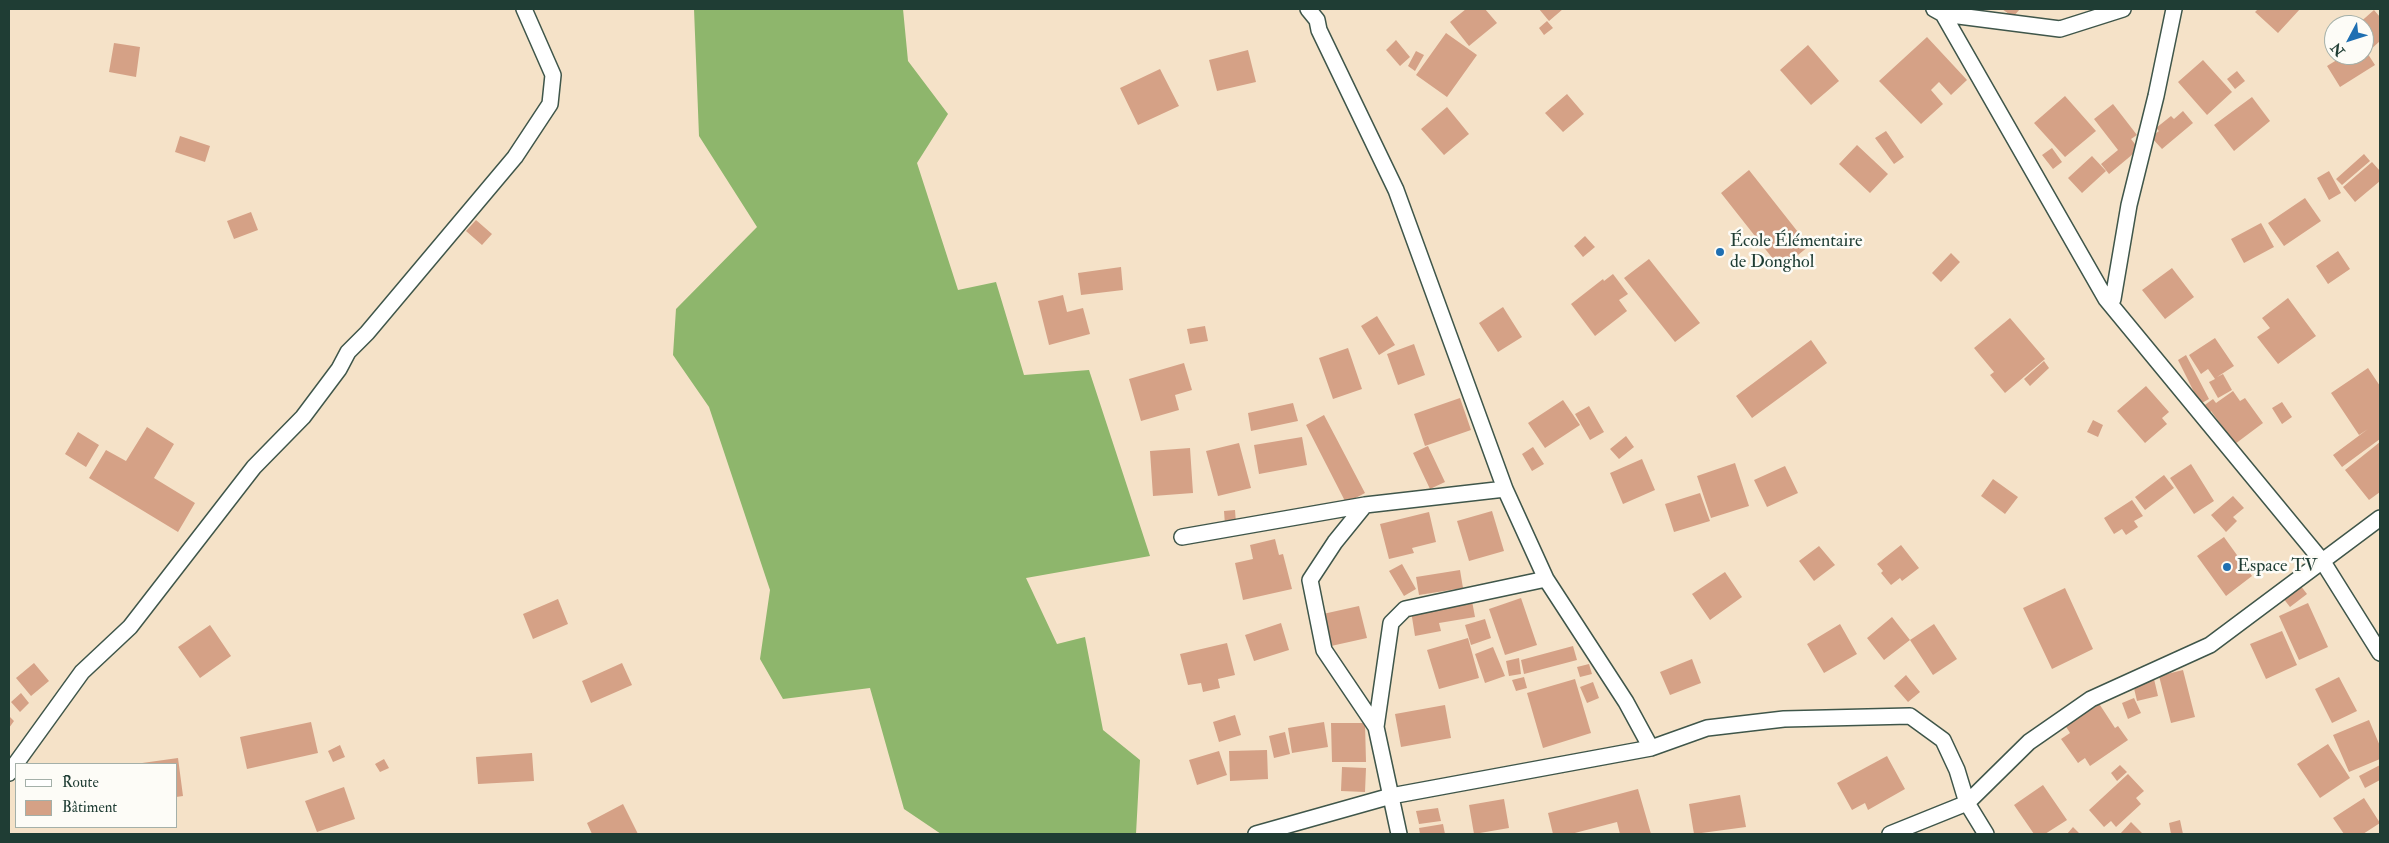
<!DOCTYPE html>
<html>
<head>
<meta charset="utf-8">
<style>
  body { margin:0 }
  #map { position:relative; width:2389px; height:843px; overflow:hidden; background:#f5e2c8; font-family:"IM FELL Double Pica",serif }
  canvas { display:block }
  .frame { position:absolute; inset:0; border:10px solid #1f3d34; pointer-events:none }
  .legend { position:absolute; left:15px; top:763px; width:162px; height:65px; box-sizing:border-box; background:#fdfcf7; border:1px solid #a4b0a9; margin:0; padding:6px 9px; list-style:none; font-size:15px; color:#1f3d34 }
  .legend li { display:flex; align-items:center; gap:10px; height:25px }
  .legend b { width:25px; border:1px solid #a4b0a9 }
  .north { position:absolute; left:2324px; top:15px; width:50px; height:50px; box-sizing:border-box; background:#fdfcf7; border:1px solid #a4b0a9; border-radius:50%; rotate:230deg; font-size:14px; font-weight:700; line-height:20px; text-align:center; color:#1f3d34 }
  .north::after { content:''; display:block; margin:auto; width:18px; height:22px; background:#1f6fb2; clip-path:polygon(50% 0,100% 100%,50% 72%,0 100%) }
</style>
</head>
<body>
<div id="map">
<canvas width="2389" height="843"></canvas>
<div class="frame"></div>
<ul class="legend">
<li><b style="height:6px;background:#fff"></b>Route</li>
<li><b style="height:14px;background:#d5a186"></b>Bâtiment</li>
</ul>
<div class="north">N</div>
</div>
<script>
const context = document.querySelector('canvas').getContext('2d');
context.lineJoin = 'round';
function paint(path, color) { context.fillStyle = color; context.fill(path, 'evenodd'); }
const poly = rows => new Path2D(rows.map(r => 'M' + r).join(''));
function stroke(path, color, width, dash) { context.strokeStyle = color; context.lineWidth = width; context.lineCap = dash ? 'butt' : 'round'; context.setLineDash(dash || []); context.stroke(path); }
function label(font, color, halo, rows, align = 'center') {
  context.font = font + ' "IM FELL Double Pica",serif'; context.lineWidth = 5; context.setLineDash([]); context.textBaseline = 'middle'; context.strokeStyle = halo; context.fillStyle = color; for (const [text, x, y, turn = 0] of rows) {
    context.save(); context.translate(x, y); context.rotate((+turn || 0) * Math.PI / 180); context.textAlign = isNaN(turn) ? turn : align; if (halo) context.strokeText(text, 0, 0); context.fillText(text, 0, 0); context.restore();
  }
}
paint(poly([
  [694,9,903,9,908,61,948,114,917,163,958,290,996,282,1024,375,1089,370,1150,556,1026,578,1057,644,1085,637,1103,730,1140,760,1136,834,941,834,904,809,870,688,783,699,760,659,770,590,709,407,673,355,676,309,757,227,699,136]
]), '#8eb66c');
paint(poly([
  [1466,9,1485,9,1497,23,1469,46,1450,22],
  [1539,9,1563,9,1549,21],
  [2002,9,2020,9,2013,17],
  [2258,9,2300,9,2278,33,2255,12],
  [2374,10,2380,17,2380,41,2370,50,2364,43,2364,25,2357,25],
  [1547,21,1553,28,1544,35,1539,28],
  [1446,33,1477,55,1447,97,1416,75],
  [1927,37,1967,80,1951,95,1939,82,1931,90,1943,104,1921,124,1879,81],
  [1396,40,1410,57,1400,66,1386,50],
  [114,43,140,47,136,77,109,72],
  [1808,45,1839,81,1811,105,1780,70],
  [2364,48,2375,65,2340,87,2327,66,2345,55,2364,55],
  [1248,50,1256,82,1217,91,1209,60],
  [1416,51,1424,55,1415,71,1408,66],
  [2203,60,2232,92,2207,115,2178,82],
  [1160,69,1179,106,1138,125,1120,88],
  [2237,71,2245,81,2235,89,2227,79],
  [1567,94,1584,114,1563,132,1545,113],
  [2065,96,2096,131,2065,157,2034,123],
  [2252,97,2270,121,2234,151,2214,125],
  [2113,104,2137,135,2131,139,2139,149,2109,174,2101,164,2118,150,2094,119],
  [1447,107,1469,134,1444,155,1421,129],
  [2183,111,2193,123,2162,149,2151,137,2159,131,2156,128,2171,116,2174,119],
  [1886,131,1904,157,1894,164,1875,138],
  [180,136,210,146,205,162,175,152],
  [1857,145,1888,174,1870,193,1839,164],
  [2052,148,2062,162,2053,169,2042,155],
  [2364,154,2370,161,2342,185,2336,179],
  [2092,156,2106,171,2082,193,2068,178],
  [2372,162,2380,171,2380,181,2355,202,2343,187],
  [1749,170,1809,246,1781,269,1721,193],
  [2329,171,2341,193,2329,200,2317,178],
  [2305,198,2321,221,2284,246,2268,223],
  [251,212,258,230,234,239,227,221],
  [476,220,492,234,482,245,466,231],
  [2261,223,2274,247,2244,263,2231,239],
  [1585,236,1595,247,1583,257,1574,246],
  [2338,251,2350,269,2328,284,2316,266],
  [1951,253,1960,262,1941,282,1932,273],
  [1649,259,1700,323,1675,342,1624,278],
  [1121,267,1123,290,1081,295,1078,273],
  [2172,268,2194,297,2165,319,2142,290],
  [1613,274,1628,294,1619,300,1627,311,1595,336,1571,304,1603,279,1604,281],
  [1063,295,1067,312,1083,308,1090,334,1049,345,1038,301],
  [2288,298,2316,336,2278,364,2257,337,2270,328,2262,318],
  [1503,307,1522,337,1498,352,1479,323],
  [1377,316,1395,345,1379,355,1361,326],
  [2010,318,2045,359,2005,393,1990,375,1994,372,1974,348],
  [1205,326,1208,341,1190,344,1187,329],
  [2215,338,2234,366,2217,377,2223,374,2232,390,2218,398,2209,382,2215,379,2208,369,2201,374,2189,355],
  [1811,340,1827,363,1752,418,1736,396],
  [1414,344,1425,375,1398,385,1387,354],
  [1348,348,1362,389,1333,399,1319,358],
  [2186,355,2209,399,2200,404,2178,360],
  [2044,361,2049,368,2030,386,2024,379],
  [1184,363,1192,390,1175,395,1179,410,1141,421,1129,379],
  [2368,368,2380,386,2380,439,2342,467,2333,455,2368,429,2359,435,2331,393],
  [2146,386,2169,412,2162,418,2167,424,2145,443,2117,411],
  [2233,391,2240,401,2245,398,2263,423,2235,444,2211,411,2208,414,2202,407,2213,399,2216,403],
  [1460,398,1471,430,1425,446,1414,414],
  [1563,400,1580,425,1545,448,1528,423],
  [2282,402,2292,417,2282,424,2272,408],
  [1293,403,1298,421,1251,431,1248,413],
  [1589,406,1604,432,1590,440,1575,414],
  [1324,415,1365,493,1346,503,1306,425],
  [2093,420,2103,425,2098,437,2087,432],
  [147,427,174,444,154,478,195,503,178,532,89,478,106,450,126,461],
  [78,432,99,445,86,467,65,454],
  [1626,436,1634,447,1619,459,1610,449],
  [1302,437,1307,465,1259,474,1254,445],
  [2380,442,2380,492,2369,500,2345,470],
  [1239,443,1251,488,1218,496,1206,451],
  [1428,446,1445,482,1430,489,1413,453],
  [1533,447,1544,464,1532,471,1522,454],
  [1190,448,1193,493,1153,496,1150,451],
  [1642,459,1655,490,1623,504,1610,473],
  [1735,463,1749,506,1711,518,1697,476],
  [2191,464,2214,501,2194,514,2170,478],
  [1785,466,1798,493,1767,507,1754,480],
  [2164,475,2174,488,2145,510,2135,497],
  [1993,479,2018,497,2005,514,1981,496],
  [1700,493,1710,521,1674,532,1665,504],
  [2233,496,2244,508,2233,517,2237,521,2226,532,2211,515],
  [2132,500,2143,516,2134,521,2138,527,2126,535,2122,529,2114,534,2104,518],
  [1235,510,1236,524,1225,525,1224,511],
  [1492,511,1504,551,1469,561,1457,521],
  [1429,512,1436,542,1412,548,1414,553,1389,559,1380,524],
  [2224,537,2252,576,2226,596,2197,556],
  [1275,539,1279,555,1283,554,1292,589,1243,600,1235,563,1253,559,1250,545],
  [1901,545,1919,568,1902,581,1900,578,1891,585,1881,573,1883,571,1877,564],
  [1819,546,1835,565,1814,581,1799,561],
  [1402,564,1416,589,1404,596,1389,571],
  [1460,570,1463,588,1419,595,1416,577],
  [1725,572,1742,597,1710,620,1692,594],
  [2300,585,2307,594,2290,607,2283,598],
  [2065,588,2093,649,2052,669,2023,608],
  [1521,598,1537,645,1505,655,1489,609],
  [558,599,568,624,533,639,523,614],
  [1472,601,1475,617,1439,623,1441,631,1415,636,1411,611],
  [2308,603,2328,647,2299,660,2279,616],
  [1359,606,1367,638,1331,646,1323,614],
  [1892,617,1910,640,1884,660,1867,638],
  [1485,619,1491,638,1471,645,1465,625],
  [1281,623,1289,650,1254,661,1245,635],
  [1840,624,1857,654,1824,673,1807,644],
  [1934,624,1957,659,1933,675,1910,640],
  [210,625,231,656,200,678,178,647],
  [2282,631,2297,665,2266,679,2250,644],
  [1468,638,1479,678,1439,689,1427,650],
  [1227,643,1235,675,1218,679,1220,688,1203,692,1201,683,1188,685,1180,654],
  [1573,646,1577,660,1524,674,1521,660],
  [1493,647,1505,676,1485,683,1475,654],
  [1519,658,1521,674,1509,676,1506,661],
  [1692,659,1701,683,1670,695,1660,672],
  [34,663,49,681,31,696,16,678],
  [622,663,632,685,591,703,582,681],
  [1589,664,1592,674,1580,677,1577,667],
  [2183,670,2195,717,2171,723,2159,676],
  [1906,675,1920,692,1908,702,1894,686],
  [1524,677,1527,688,1516,691,1512,680],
  [2339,677,2357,711,2332,723,2315,689],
  [1575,679,1591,733,1543,748,1527,693],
  [2154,679,2158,696,2137,701,2133,684],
  [1593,682,1599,698,1587,703,1580,687],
  [21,693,29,703,20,712,11,702],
  [2134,698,2141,713,2128,719,2122,703],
  [2098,702,2115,728,2118,726,2128,740,2090,766,2085,758,2078,763,2061,739,2070,733,2065,725],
  [1445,705,1451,738,1401,747,1395,714],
  [1235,715,1241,735,1219,742,1213,722],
  [9,716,14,721,9,728],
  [2369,720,2380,746,2380,759,2349,772,2333,735],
  [311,722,318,753,247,769,240,737],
  [1324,722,1328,747,1292,753,1288,728],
  [1331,723,1365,723,1366,762,1332,762],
  [1285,732,1290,754,1274,758,1269,736],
  [2328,744,2350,778,2320,798,2297,764],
  [340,745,345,757,333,762,328,751],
  [1267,750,1268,779,1230,781,1229,751],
  [1219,751,1227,775,1197,785,1189,760],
  [532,753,534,781,478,784,476,757],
  [1887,756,1905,789,1868,810,1865,803,1852,810,1837,783],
  [178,758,183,796,176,797,176,764,135,764],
  [384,759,389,768,380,772,375,764],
  [2120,765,2127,772,2117,781,2111,773],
  [2380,765,2380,780,2365,788,2359,776],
  [1342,767,1366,768,1365,792,1341,791],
  [2128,774,2144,791,2136,798,2141,804,2116,827,2111,821,2104,827,2089,810],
  [2043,785,2067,820,2045,834,2034,834,2014,805],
  [344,787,355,819,317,832,305,801],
  [1638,789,1651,834,1620,834,1617,822,1571,834,1553,834,1548,813],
  [1740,795,1746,827,1694,834,1689,804],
  [2364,798,2380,823,2363,834,2344,834,2333,818],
  [1504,799,1509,828,1474,834,1469,805],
  [623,804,638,834,592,834,587,823],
  [1438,808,1441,821,1419,824,1416,811],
  [2180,820,2183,834,2171,834,2169,823],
  [2131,822,2143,834,2120,834],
  [1443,824,1445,834,1420,834,1419,828],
  [2073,827,2080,834,2067,834]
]), '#d5a186');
const minor = poly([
  [1308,9,1317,20,1319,30,1396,190,1505,489,1546,579,1626,702,1651,748],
  [1934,9,1943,14,2106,299,2323,562,2380,653],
  [1943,14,2060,29,2123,9],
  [2110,303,2113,299,2129,205,2156,96,2174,9],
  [1365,505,1335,542,1310,580,1324,650,1376,727,1399,834],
  [1182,537,1365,505,1505,489],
  [1376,727,1391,623,1405,609,1546,579],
  [9,773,82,672,130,627,254,467,303,417,339,369,348,352,367,333,515,157,550,104,553,75,524,9],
  [1256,834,1391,796,1651,748,1707,728,1784,719,1910,716,1943,740,1957,770,1967,803,1986,834],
  [1890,834,1967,803,2029,742,2091,699,2210,645,2380,518]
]);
stroke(minor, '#3f564a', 18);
stroke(minor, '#fff', 15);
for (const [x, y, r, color] of [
  [1720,252,5,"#1f6fb2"],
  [2227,567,5,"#1f6fb2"]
]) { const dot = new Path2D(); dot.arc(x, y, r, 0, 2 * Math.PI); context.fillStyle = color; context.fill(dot); stroke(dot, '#fdfcf7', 2); }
label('18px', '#1f3d34', '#fdfcf7', [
  ["École Élémentaire",1730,242],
  ["de Donghol",1730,263],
  ["Espace TV",2237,567]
], 'left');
</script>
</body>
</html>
